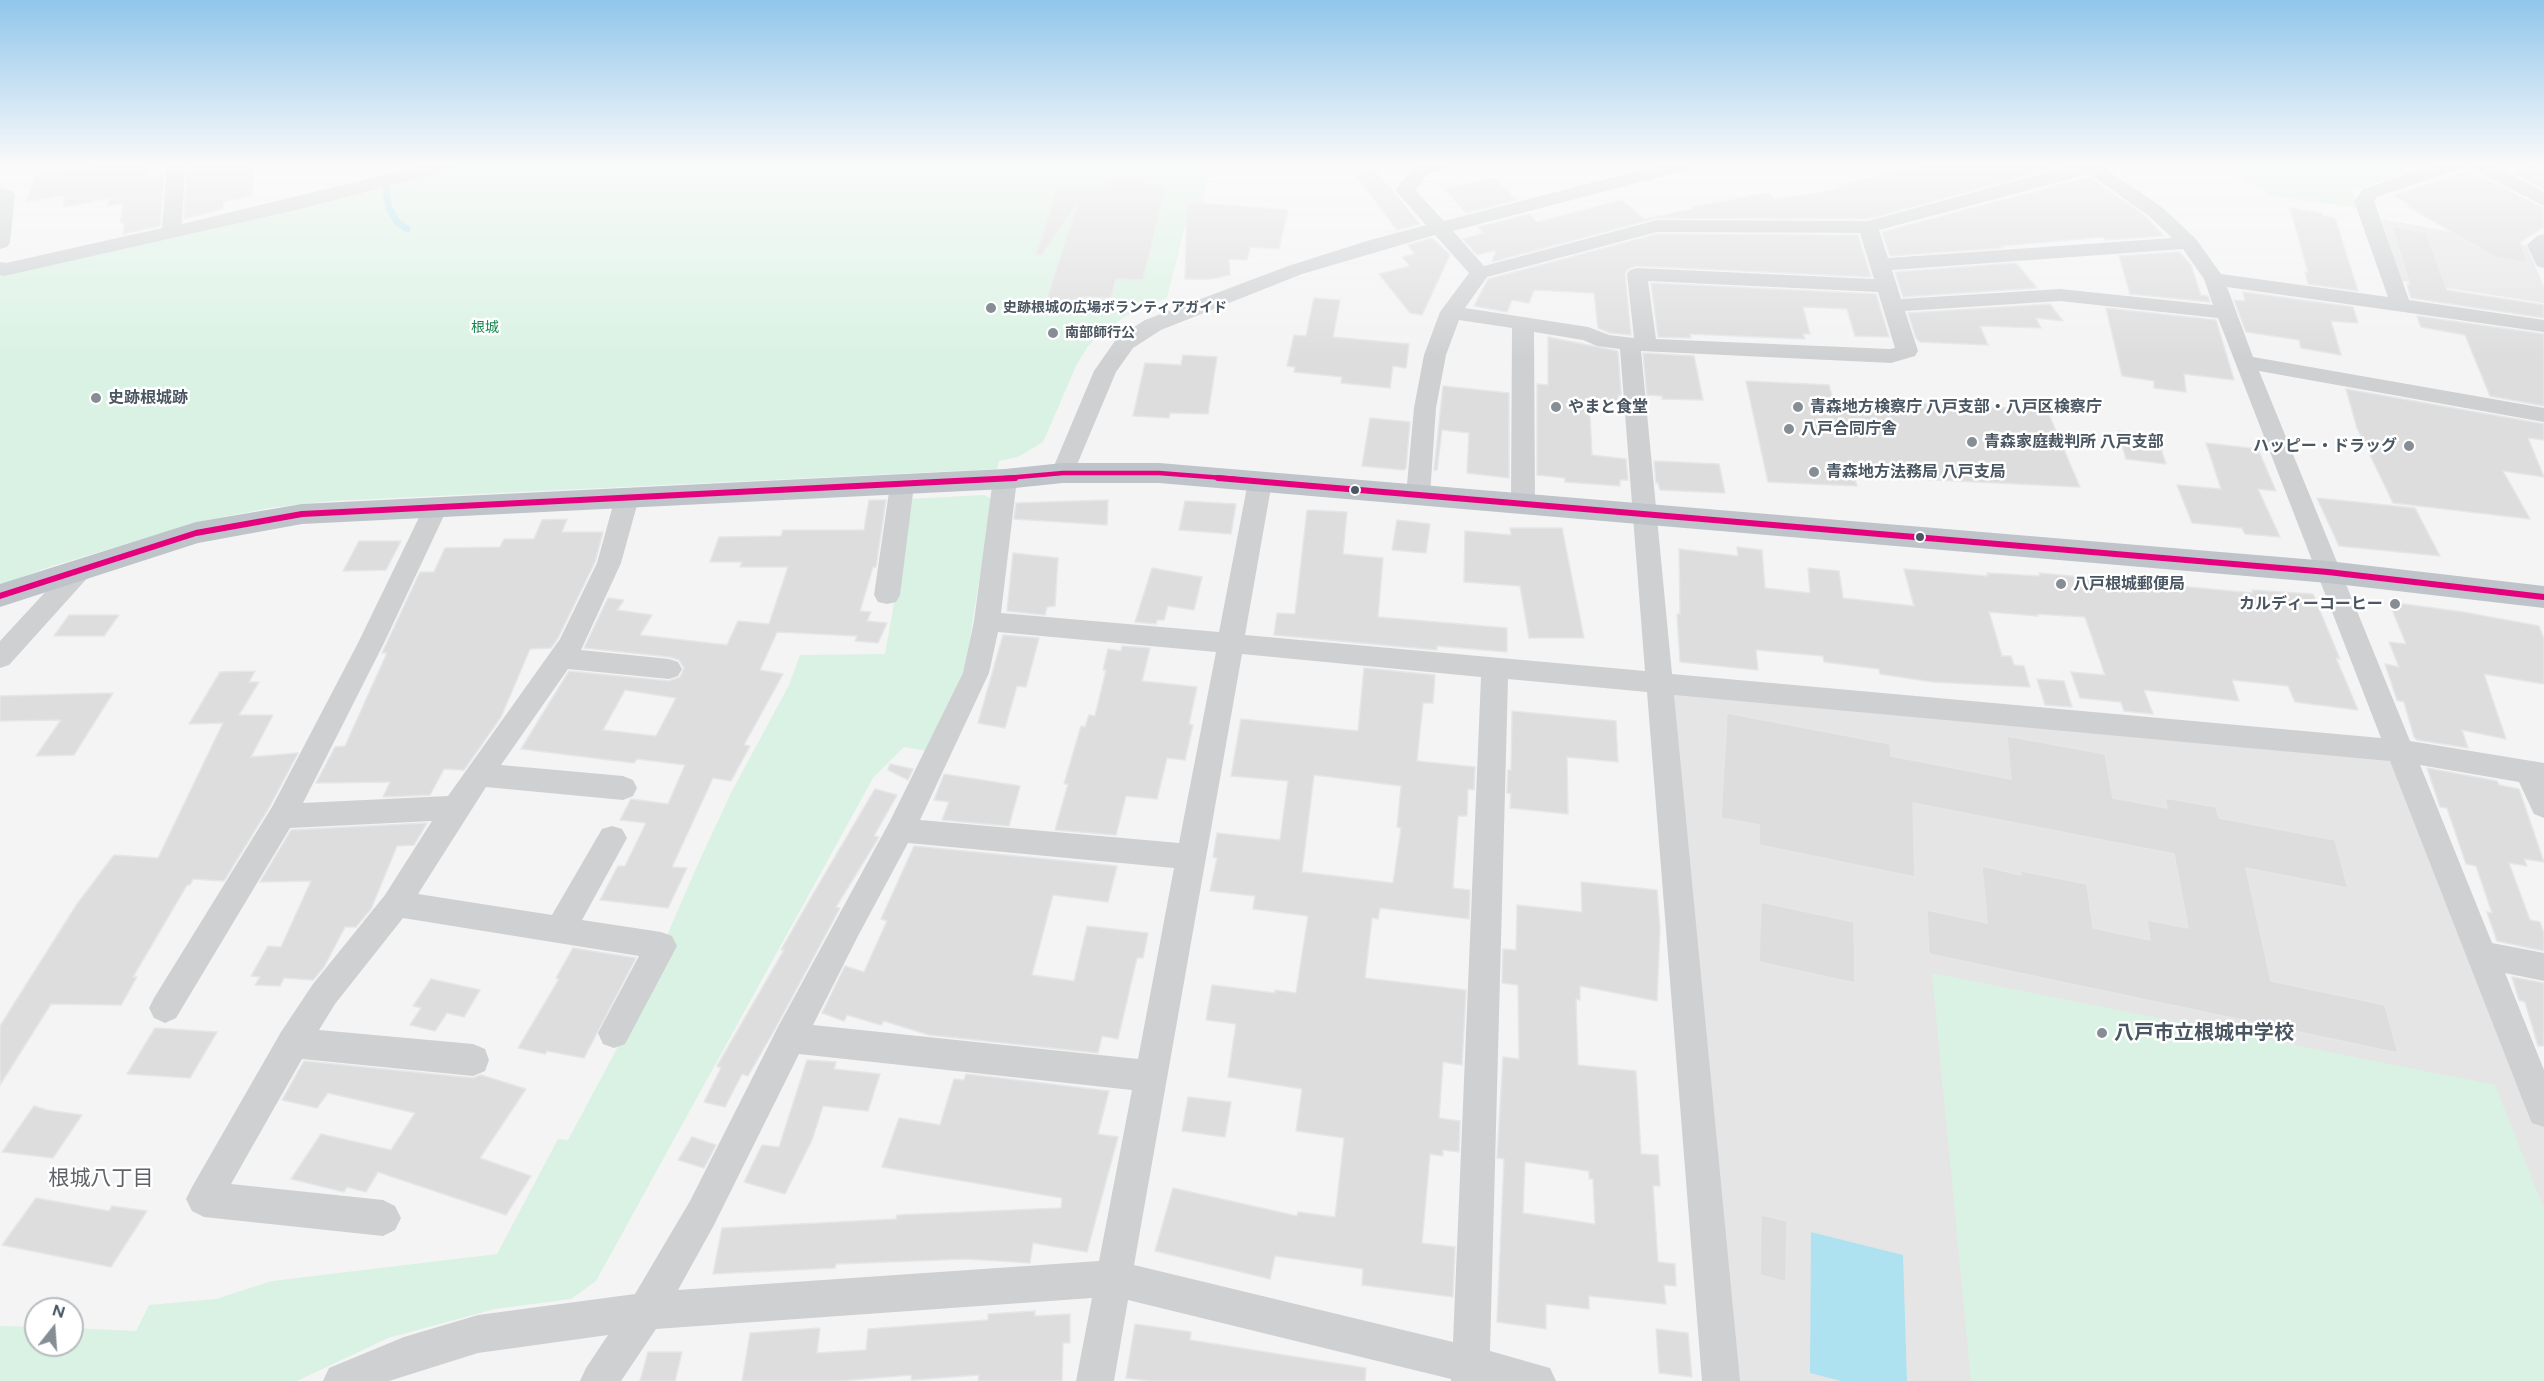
<!DOCTYPE html>
<html>
<head>
<meta charset="utf-8">
<style>
  body { margin:0 }
  #map { position:relative; width:2544px; height:1381px; overflow:hidden; background:#f4f4f4; font-family:Figtree,sans-serif }
  canvas { display:block }
  .north { position:absolute; left:24px; top:1297px; width:60px; height:60px; box-sizing:border-box; background:#fff; border:2px solid #b7bbc0; border-radius:50%; rotate:17deg; font-size:16px; font-weight:700; line-height:24px; text-align:center; color:#4a5661 }
  .north::after { content:''; display:block; margin:auto; width:21px; height:27px; background:#868d94; clip-path:polygon(50% 0,100% 100%,50% 72%,0 100%) }
</style>
</head>
<body>
<div id="map">
<canvas width="2544" height="1381"></canvas>
<div class="north">N</div>
</div>
<script>
const context = document.querySelector('canvas').getContext('2d');
context.lineJoin = 'round';
function paint(path, color) { context.fillStyle = color; context.fill(path, 'evenodd'); }
const poly = rows => new Path2D(rows.map(r => 'M' + r).join(''));
function stroke(path, color, width, dash) { context.strokeStyle = color; context.lineWidth = width; context.lineCap = dash ? 'butt' : 'round'; context.setLineDash(dash || []); context.stroke(path); }
function label(font, color, halo, rows, align = 'center') {
  context.font = font + ' Figtree,"Noto Sans JP",sans-serif'; context.lineWidth = 5; context.setLineDash([]); context.textBaseline = 'middle'; context.strokeStyle = halo; context.fillStyle = color; for (const [text, x, y, turn = 0] of rows) {
    context.save(); context.translate(x, y); context.rotate((+turn || 0) * Math.PI / 180); context.textAlign = isNaN(turn) ? turn : align; if (halo) context.strokeText(text, 0, 0); context.fillText(text, 0, 0); context.restore();
  }
}
paint(poly([
  [2381,219,2527,246,2544,287,2544,303,2402,281],
  [1661,684,2401,751,2544,1111,2544,1381,1721,1381]
]), '#e6e5e6');
paint(poly([
  [462,164,1212,164,1196,226,1185,226,1167,298,1140,307,1102,332,1088,346,1077,364,1043,442,1018,457,999,461,997,469,331,501,269,508,203,521,52,566,0,585,0,274,375,188],
  [2219,164,2395,164,2408,172,2353,191,2358,208,2271,196],
  [984,495,992,499,965,669,927,751,904,747,873,778,596,1281,571,1299,495,1309,388,1338,297,1381,0,1381,0,1326,36,1327,36,1345,72,1345,72,1328,136,1331,149,1305,216,1299,272,1281,497,1254,558,1139,568,1140,667,955,668,933,697,866,731,793,789,685,800,655,885,654,896,592,908,499],
  [1932,973,2495,1085,2544,1209,2544,1381,1971,1381]
]), '#d9f2e3');
paint(poly([
  [1811,1232,1903,1255,1907,1381,1841,1381,1810,1373]
]), '#aee2f0');
stroke(poly([
  [386,189,389,208,397,222,407,229]
]), '#aee2f0', 7);
const building = poly([
  [102,164,149,164,147,177,164,174,160,226,123,234,124,223,120,223,123,203,108,206,110,198,64,207,64,195,26,202,36,175,102,164],
  [192,164,254,164,252,196,223,202,223,209,184,219,187,170,192,169,192,164],
  [1923,164,2050,164,2055,168,1868,219,1657,218,1492,262,1496,250,1477,255,1463,239,1484,233,1478,227,1529,214,1537,222,1622,200,1644,219,1693,209,1691,207,1768,193,1775,200,1840,189,1837,187,1923,164],
  [2531,164,2544,164,2544,189,2515,174,2531,164],
  [1371,166,1420,224,1397,230,1357,177,1371,166],
  [2470,171,2544,208,2544,227,2520,242,2528,263,2495,257,2407,206,2410,205,2394,195,2470,171],
  [2089,177,2144,215,2164,236,2106,240,2102,237,2001,246,2003,248,1890,256,1882,232,2089,177],
  [1494,178,1516,200,1466,213,1445,189,1494,178],
  [1111,180,1146,182,1145,185,1166,186,1143,280,1116,279,1111,298,1083,297,1077,315,1042,314,1077,205,1041,256,1036,254,1058,186,1109,188,1111,180],
  [1187,202,1288,210,1279,249,1250,247,1247,260,1229,259,1230,275,1211,279,1185,279,1187,202],
  [2290,208,2322,213,2323,216,2335,218,2358,291,2308,284,2305,272,2308,272,2290,208],
  [2392,227,2426,232,2447,290,2544,305,2544,318,2411,298,2407,284,2410,285,2392,227],
  [1657,234,1858,235,1871,277,1636,266,1628,269,1625,274,1631,335,1610,333,1598,328,1594,293,1534,290,1529,303,1512,300,1507,312,1474,306,1488,279,1657,234],
  [1432,238,1450,255,1422,315,1410,313,1379,274,1410,266,1402,257,1415,254,1408,245,1432,238],
  [2179,252,2191,265,2201,295,2208,296,2210,302,2130,294,2119,256,2179,252],
  [2016,263,2037,288,1903,297,1895,272,2016,263],
  [1651,283,1876,294,1889,337,1855,336,1847,309,1803,307,1810,334,1803,334,1805,339,1690,334,1691,338,1658,337,1651,283],
  [2243,292,2353,307,2358,323,2331,321,2341,355,2301,348,2299,340,2246,332,2234,300,2245,301,2243,292],
  [1314,298,1340,300,1333,337,1409,344,1406,368,1393,366,1390,388,1341,383,1342,377,1294,372,1295,367,1287,366,1294,335,1306,336,1314,298],
  [2050,304,2063,321,2036,318,2041,328,1980,326,1988,345,1920,342,1916,338,1908,313,2050,304],
  [2106,308,2216,320,2234,380,2184,374,2186,392,2154,388,2154,381,2122,376,2106,308],
  [2417,316,2544,334,2544,406,2490,396,2465,335,2421,327,2417,316],
  [1548,337,1618,351,1621,393,1621,396,1618,395,1618,401,1589,398,1592,455,1626,459,1628,480,1620,480,1620,486,1565,482,1565,478,1537,475,1537,384,1548,385,1548,337],
  [1643,353,1694,356,1703,400,1662,399,1662,396,1647,395,1643,353],
  [1183,355,1217,357,1208,414,1170,413,1169,418,1133,416,1145,363,1181,365,1183,355],
  [1746,381,1829,385,1833,399,2047,410,2080,487,1854,476,1857,486,1768,482,1746,381],
  [1443,386,1509,393,1509,478,1467,473,1469,433,1442,430,1437,470,1434,470,1443,386],
  [2346,389,2544,424,2544,440,2528,438,2544,477,2503,471,2530,519,2393,503,2357,428,2346,389],
  [1370,418,1410,422,1406,468,1404,470,1362,466,1370,418],
  [2118,431,2157,436,2166,464,2126,459,2118,431],
  [2206,443,2258,449,2276,491,2258,489,2280,537,2245,534,2242,528,2192,523,2177,485,2221,489,2206,443],
  [1654,461,1719,464,1725,493,1660,490,1658,483,1656,483,1654,461],
  [2317,498,2415,508,2440,556,2339,546,2317,498],
  [869,500,886,500,876,567,873,567,860,611,871,612,867,621,887,623,878,643,855,641,857,636,777,632,760,670,783,674,744,745,750,746,731,781,713,778,672,867,687,868,668,908,600,900,618,866,625,866,646,823,620,820,631,799,668,804,685,765,637,759,634,763,521,749,569,671,669,681,680,677,684,668,679,660,670,657,584,648,608,598,624,600,617,610,652,615,640,635,727,645,738,621,769,624,788,567,740,567,742,562,710,562,719,537,781,536,783,530,864,530,869,500],
  [625,690,676,698,656,736,603,730,625,690],
  [1108,500,1107,525,1014,519,1016,503,1108,500],
  [1185,501,1236,504,1231,534,1179,530,1185,501],
  [1307,510,1347,512,1343,554,1383,558,1378,617,1507,628,1507,652,1437,646,1437,650,1274,635,1277,613,1295,614,1307,510],
  [567,519,562,532,603,532,595,562,558,638,551,648,530,649,501,717,464,770,444,769,430,795,383,797,390,782,316,783,335,747,345,746,387,653,382,653,420,572,434,572,445,548,500,547,504,539,534,539,542,520,567,519],
  [1397,520,1430,524,1426,553,1392,550,1397,520],
  [1510,528,1562,528,1584,638,1529,638,1520,586,1464,582,1465,531,1511,535,1510,528],
  [359,541,401,541,386,570,343,571,359,541],
  [1737,547,1762,550,1765,588,1810,593,1808,568,1839,571,1843,598,1914,606,1904,569,1988,576,1987,573,2040,576,2039,573,2253,593,2252,590,2313,594,2340,659,2336,658,2358,710,2295,702,2288,686,2232,680,2239,701,2144,690,2153,714,2124,711,2121,702,2080,698,2071,672,2105,675,2085,617,2037,614,2038,616,1989,612,2002,656,2011,656,2014,665,2024,666,2030,687,1933,682,1880,674,1879,669,1824,662,1823,656,1756,650,1758,670,1680,662,1677,614,1680,614,1679,549,1738,556,1737,547],
  [1013,553,1058,558,1055,606,1047,607,1045,615,1007,611,1013,553],
  [1152,568,1202,577,1194,610,1168,606,1164,620,1157,620,1156,624,1135,622,1152,568],
  [2389,602,2463,612,2539,626,2544,639,2544,684,2484,674,2506,739,2462,730,2468,748,2417,740,2414,737,2404,702,2397,700,2385,664,2399,667,2389,642,2406,644,2389,602],
  [69,615,119,615,104,636,54,636,69,615],
  [1003,635,1039,638,1026,687,1017,686,1005,728,978,723,1003,635],
  [1122,646,1150,648,1142,681,1197,687,1189,724,1193,725,1185,760,1167,758,1157,799,1126,796,1116,835,1055,830,1068,784,1064,784,1081,726,1085,727,1089,715,1095,716,1106,670,1103,670,1108,649,1121,651,1122,646],
  [1364,668,1435,675,1433,703,1423,703,1417,761,1475,767,1474,790,1468,789,1467,816,1458,816,1453,888,1470,890,1469,919,1380,908,1378,919,1372,918,1365,978,1466,990,1462,1065,1443,1062,1439,1118,1460,1121,1459,1152,1443,1150,1443,1156,1430,1154,1422,1243,1455,1247,1453,1297,1362,1285,1363,1269,1275,1256,1270,1279,1155,1251,1173,1188,1297,1216,1298,1212,1335,1217,1344,1138,1296,1131,1302,1089,1228,1077,1236,1024,1206,1020,1212,985,1275,993,1275,990,1296,993,1308,916,1253,909,1255,896,1210,891,1217,858,1213,857,1217,833,1280,840,1288,781,1231,776,1241,719,1358,731,1364,668],
  [1314,775,1401,786,1397,827,1401,828,1393,883,1302,872,1314,775],
  [255,671,249,682,259,682,239,715,273,715,251,757,298,753,270,806,224,881,193,879,190,885,187,885,133,977,137,977,121,1005,51,1004,0,1085,0,1026,77,904,114,855,158,858,223,723,189,724,220,672,255,671],
  [2037,679,2064,681,2072,707,2045,705,2037,679],
  [113,693,74,755,36,756,61,720,0,721,0,696,113,693],
  [1512,711,1616,721,1618,762,1567,757,1568,814,1510,808,1511,794,1507,793,1508,770,1511,770,1512,711],
  [1727,713,1890,744,1891,756,2011,779,2007,736,2105,754,2113,798,2167,808,2165,798,2216,807,2219,818,2335,840,2348,888,2246,868,2271,981,2385,1005,2398,1053,1929,954,1927,910,1987,923,1982,866,2021,875,2021,871,2087,884,2093,928,2150,940,2147,920,2188,928,2174,854,1913,803,1915,877,1759,845,1759,825,1721,818,1727,713],
  [890,764,913,769,908,780,888,770,890,764],
  [2427,768,2497,781,2499,785,2519,789,2544,862,2524,859,2527,866,2509,863,2530,920,2540,922,2544,933,2544,951,2497,941,2487,912,2492,913,2476,866,2466,864,2447,808,2440,807,2427,768],
  [944,774,1020,786,1009,826,942,820,949,802,934,800,944,774],
  [875,789,897,795,874,836,879,837,836,907,840,908,775,1029,748,1076,742,1074,725,1107,704,1102,721,1068,717,1066,784,950,781,950,813,894,875,789],
  [427,823,414,845,397,846,371,909,356,927,345,927,324,967,313,980,284,978,280,986,255,985,260,977,251,976,268,946,281,947,311,881,260,882,291,830,427,823],
  [914,846,1117,866,1108,902,1053,895,1032,975,1074,981,1087,926,1148,933,1143,958,1137,958,1118,1039,1102,1036,1098,1053,929,1035,884,1021,881,1025,847,1015,844,1021,822,1013,845,966,864,972,887,921,881,919,914,846],
  [1581,882,1657,890,1660,929,1657,1001,1580,986,1580,1000,1576,999,1578,1065,1636,1071,1641,1154,1658,1155,1660,1186,1653,1186,1658,1262,1675,1264,1676,1286,1664,1285,1666,1304,1589,1296,1589,1309,1546,1304,1546,1329,1497,1322,1504,1159,1497,1158,1503,1057,1519,1059,1518,985,1502,983,1503,949,1516,950,1517,905,1582,912,1581,882],
  [1525,1162,1589,1171,1589,1179,1593,1179,1595,1224,1523,1213,1525,1162],
  [1761,902,1854,922,1855,983,1759,962,1761,902],
  [573,948,636,958,584,1058,547,1051,545,1054,518,1048,559,979,556,978,573,948],
  [2512,977,2544,983,2544,1046,2538,1046,2525,1002,2519,1000,2512,977],
  [431,979,480,990,464,1017,447,1013,435,1031,410,1025,421,1008,413,1006,431,979],
  [155,1028,217,1032,190,1078,127,1074,155,1028],
  [807,1060,836,1062,834,1069,880,1074,868,1111,823,1106,812,1140,785,1194,744,1182,762,1145,779,1147,807,1060],
  [304,1061,473,1078,481,1075,526,1089,480,1158,531,1176,506,1215,378,1172,366,1192,347,1187,344,1192,291,1179,321,1134,391,1150,415,1113,328,1093,317,1108,282,1100,304,1061],
  [966,1074,1109,1091,1098,1134,1118,1137,1087,1252,1033,1243,1030,1263,967,1259,836,1264,835,1268,713,1274,722,1228,896,1219,897,1215,1061,1208,1062,1198,882,1167,899,1118,940,1125,954,1079,964,1080,966,1074],
  [1188,1097,1231,1102,1225,1137,1182,1131,1188,1097],
  [34,1106,47,1110,82,1115,53,1158,2,1152,34,1106],
  [692,1137,716,1145,704,1168,678,1160,692,1137],
  [36,1198,109,1211,112,1206,147,1211,111,1267,2,1245,36,1198],
  [1761,1215,1787,1221,1786,1282,1760,1275,1761,1215],
  [1035,1311,1035,1316,1070,1314,1070,1343,1063,1343,1062,1381,978,1381,979,1375,911,1380,912,1375,838,1381,742,1381,750,1333,820,1328,817,1353,866,1350,868,1329,988,1320,988,1314,1035,1311],
  [1135,1324,1191,1332,1190,1340,1366,1368,1365,1381,1150,1381,1126,1378,1135,1324],
  [1656,1329,1688,1333,1692,1377,1659,1373,1656,1329],
  [648,1352,682,1352,675,1381,640,1381,648,1352]
]);
paint(building, '#ddddde');
stroke(building, '#e5e6e7', 1.5);
paint(poly([
  [167,164,185,164,182,224,429,164,461,164,459,168,296,210,4,276,0,275,0,262,6,263,162,228,167,164],
  [1420,164,1451,164,1449,168,1428,174,1415,190,1444,221,1664,164,1696,164,1694,168,1453,231,1484,266,1657,220,1868,221,2078,164,2112,164,2106,169,2163,208,2196,239,2221,274,2388,297,2354,201,2363,189,2437,164,2465,164,2463,168,2377,197,2374,201,2409,300,2544,320,2544,332,2227,287,2253,357,2544,408,2544,422,2259,371,2410,741,2544,763,2544,818,2534,814,2519,782,2420,765,2492,943,2544,953,2544,981,2505,973,2544,1070,2544,1127,2532,1123,2527,1111,2390,761,1674,695,1740,1381,1702,1381,1647,692,1508,679,1490,1351,1550,1368,1556,1381,1451,1381,1451,1379,1128,1300,1114,1381,1076,1381,1092,1298,656,1329,621,1381,580,1381,586,1368,608,1335,478,1353,389,1381,323,1381,329,1368,404,1337,478,1315,635,1294,690,1201,778,1027,890,821,963,673,974,621,993,479,997,473,1005,471,1013,473,1017,479,1001,613,1219,632,1248,482,1252,476,1260,474,1268,476,1272,482,1245,635,1645,671,1620,349,1597,346,1583,340,1534,332,1535,503,1531,509,1523,511,1515,509,1511,503,1512,328,1459,320,1446,355,1436,408,1430,495,1426,501,1418,503,1410,501,1406,495,1414,408,1424,355,1440,312,1469,273,1435,235,1302,274,1161,330,1133,348,1116,372,1071,479,1063,481,1055,479,1051,473,1094,371,1117,338,1145,320,1288,266,1367,241,1426,225,1395,190,1414,166,1420,164],
  [2089,174,2149,216,2172,238,1888,258,1879,230,2089,174],
  [1657,232,1860,233,1874,279,1637,268,1630,270,1627,274,1634,338,1609,335,1588,327,1465,308,1487,277,1657,232],
  [2183,249,2204,279,2213,305,2060,289,1901,299,1892,270,2183,249],
  [1648,281,1878,292,1895,348,1890,349,1656,339,1648,281],
  [2060,301,2218,318,2381,738,1672,674,1641,351,1891,363,1915,356,1918,351,1905,311,2060,301],
  [998,632,1216,652,1179,843,920,820,989,673,998,632],
  [1242,654,1481,677,1453,1342,1134,1265,1242,654],
  [908,843,1174,868,1138,1059,813,1025,858,936,908,843],
  [799,1054,1132,1090,1099,1261,678,1290,714,1225,799,1054],
  [2467,164,2491,164,2544,192,2544,206,2469,168,2467,164],
  [0,188,12,191,15,195,10,243,7,247,0,249,0,188],
  [2544,234,2544,268,2537,266,2527,245,2537,236,2544,234],
  [902,477,910,479,914,485,900,595,896,602,887,604,878,602,874,595,890,485,894,479,902,477],
  [627,490,635,492,639,498,621,563,581,650,669,659,678,662,682,669,678,676,669,679,568,669,501,765,623,776,633,780,637,788,633,796,623,800,486,787,418,894,552,915,602,829,612,826,622,829,627,838,582,920,661,932,672,936,677,946,625,1044,614,1048,603,1044,598,1033,639,956,403,918,335,1004,319,1030,473,1044,485,1049,489,1060,485,1071,473,1076,302,1059,231,1184,383,1200,395,1206,401,1218,395,1230,383,1236,204,1217,192,1211,186,1199,192,1187,281,1032,313,984,385,895,432,821,290,828,176,1018,165,1023,154,1018,149,1008,154,998,272,807,358,643,427,501,436,499,445,501,448,507,384,643,303,803,448,796,560,639,597,563,615,498,619,492,627,490],
  [82,559,91,562,95,568,91,574,9,665,0,668,0,641,73,562,82,559]
]), '#ced0d2');
paint(poly([
  [1063,463,1159,463,2328,561,2544,586,2544,608,2328,583,1159,483,1063,483,1005,489,302,524,198,543,0,607,0,584,196,522,302,504,1005,469,1063,463]
]), '#bec4c9');
stroke(poly([
  [995,479,1063,473,1159,473,1236,479]
]), '#e5007d', 4.5);
stroke(poly([
  [1218,478,2328,572,2544,597],
  [0,596,196,533,302,514,1015,478]
]), '#e5007d', 6);
const sky = context.createLinearGradient(0, 0, 0, 358);
sky.addColorStop(0, '#91c6eb');
sky.addColorStop(0.46, '#fafafa');
sky.addColorStop(1, '#fafafa00');
context.fillStyle = sky;
context.fillRect(0, 0, 2544, 358);
for (const [x, y, r, color] of [
  [991,308,6,"#868d94"],
  [1053,333,6,"#868d94"],
  [96,398,6,"#868d94"],
  [1556,407,6,"#868d94"],
  [1798,407,6,"#868d94"],
  [1789,429,6,"#868d94"],
  [1972,442,6,"#868d94"],
  [2409,446,6,"#868d94"],
  [1814,472,6,"#868d94"],
  [1355,490,5,"#4a5661"],
  [1920,537,5,"#4a5661"],
  [2061,584,6,"#868d94"],
  [2395,604,6,"#868d94"],
  [2102,1033,6,"#868d94"]
]) { const dot = new Path2D(); dot.arc(x, y, r, 0, 2 * Math.PI); context.fillStyle = color; context.fill(dot); stroke(dot, '#fff', 2); }
label('bold 14px', '#4a5661', '#fff', [
  ["史跡根城の広場ボランティアガイド",1003,308],
  ["南部師行公",1065,333]
], 'left');
label('14px', '#17864f', '#fff', [
  ["根城",485,328]
]);
label('bold 16px', '#4a5661', '#fff', [
  ["史跡根城跡",108,398],
  ["やまと食堂",1568,407],
  ["青森地方検察庁 八戸支部・八戸区検察庁",1810,407],
  ["八戸合同庁舎",1801,429],
  ["青森家庭裁判所 八戸支部",1984,442],
  ["ハッピー・ドラッグ",2397,446,"right"],
  ["青森地方法務局 八戸支局",1826,472],
  ["八戸根城郵便局",2073,584],
  ["カルディーコーヒー",2383,604,"right"]
], 'left');
label('bold 20px', '#4a5661', '#fff', [
  ["八戸市立根城中学校",2114,1033]
], 'left');
label('21px', '#5f6368', '#fff', [
  ["根城八丁目",101,1179]
]);
</script>
</body>
</html>
